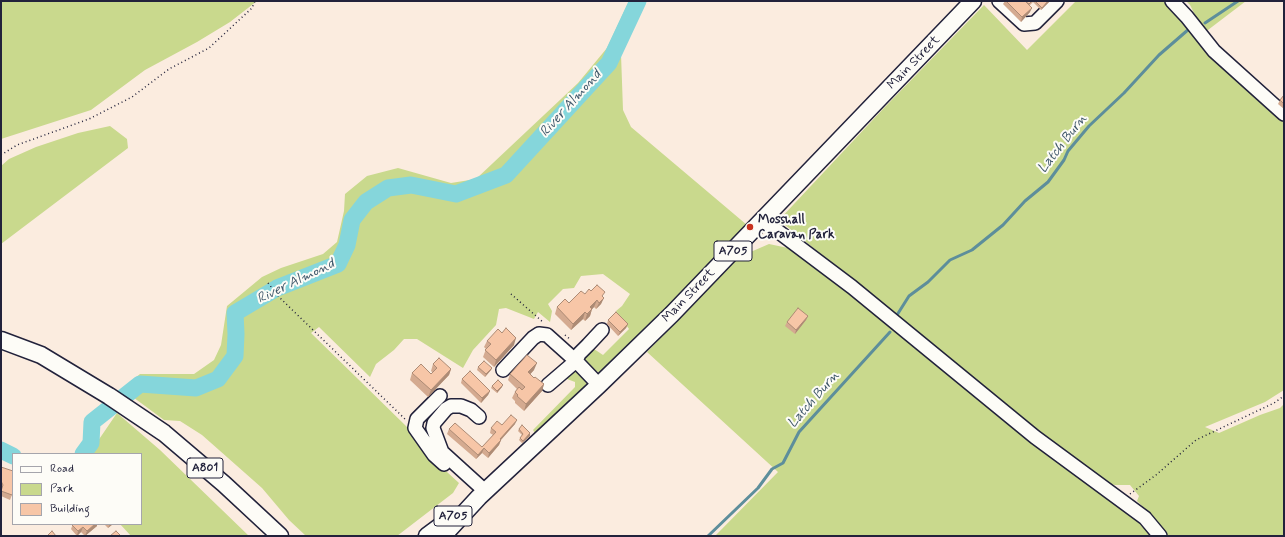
<!DOCTYPE html>
<html>
<head>
<meta charset="utf-8">
<style>
  body { margin:0 }
  #map { position:relative; width:1285px; height:537px; overflow:hidden; background:#fbecdf; font-family:Mynerve,sans-serif }
  canvas { display:block }
  .frame { position:absolute; inset:0; border:2px solid #22223b; pointer-events:none }
  .legend { position:absolute; left:12px; top:453px; width:130px; height:72px; box-sizing:border-box; background:#fdfcf7; border:1px solid #a5a5ac; margin:0; padding:5px 7px; list-style:none; font-size:12px; color:#22223b }
  .legend li { display:flex; align-items:center; gap:8px; height:20px }
  .legend b { width:20px; border:1px solid #a5a5ac }
</style>
</head>
<body>
<div id="map">
<canvas width="1285" height="537"></canvas>
<div class="frame"></div>
<ul class="legend">
<li><b style="height:5px;background:#fdfcf7"></b>Road</li>
<li><b style="height:11px;background:#c9d98d"></b>Park</li>
<li><b style="height:11px;background:#f7c6a7"></b>Building</li>
</ul>
</div>
<script>
const context = document.querySelector('canvas').getContext('2d');
context.lineJoin = 'round';
function paint(path, color) { context.fillStyle = color; context.fill(path, 'evenodd'); }
const poly = rows => new Path2D(rows.map(r => 'M' + r).join(''));
function stroke(path, color, width, dash) { context.strokeStyle = color; context.lineWidth = width; context.lineCap = dash ? 'butt' : 'round'; context.setLineDash(dash || []); context.stroke(path); }
function label(font, color, halo, rows, align = 'center') {
  context.font = font + ' Mynerve,sans-serif'; context.lineWidth = 4; context.setLineDash([]); context.textBaseline = 'middle'; context.strokeStyle = halo; context.fillStyle = color; for (const [text, x, y, turn = 0] of rows) {
    context.save(); context.translate(x, y); context.rotate((+turn || 0) * Math.PI / 180); context.textAlign = isNaN(turn) ? turn : align; if (halo) context.strokeText(text, 0, 0); context.fillText(text, 0, 0); context.restore();
  }
}
paint(poly([
  [1,1,257,1,230,22,197,42,145,70,91,110,1,139],
  [629,1,645,1,638,11,621,54,623,110,631,127,747,225,651,328,604,374,593,370,581,358,591,347,603,355,629,329,616,311,622,306,630,294,603,274,581,276,574,288,563,289,548,304,552,311,550,322,538,312,534,319,506,308,499,309,496,325,473,350,463,368,417,339,404,339,394,350,376,364,370,377,319,327,311,333,406,426,435,461,459,483,453,493,397,536,306,536,289,520,262,488,202,435,180,421,164,420,122,389,140,374,194,374,214,360,221,345,227,306,262,277,281,268,323,254,337,242,344,211,345,194,367,176,398,168,451,183,476,179,578,83,607,48],
  [1076,1,1165,1,1284,119,1284,390,1265,402,1205,427,1219,433,1260,415,1280,408,1284,404,1284,536,1168,536,1156,520,1137,501,1139,496,1130,485,1115,485,1103,482,1020,420,886,307,779,220,883,109,984,5,1027,50],
  [1186,1,1246,1,1204,33,1190,5],
  [110,126,127,139,128,148,1,244,1,166,9,159,36,147,78,133],
  [769,244,788,248,869,308,1117,504,1152,532,1155,536,715,536,778,472,647,352,739,257],
  [574,370,581,371,588,378,589,385,536,435,533,430,575,387,575,382,567,379,564,375],
  [117,413,160,450,249,536,131,536,120,524,141,524,141,454,89,454]
]), '#c9d98d');
stroke(poly([
  [1205,23,1238,1],
  [897,315,909,296,928,282,950,260,972,250,1003,225,1025,201,1048,182,1064,160,1068,151,1089,126,1124,93,1159,55,1189,29],
  [708,536,758,488,772,469,783,463,799,432,890,332]
]), '#5d8e9b', 3);
stroke(poly([
  [1,450,13,456],
  [83,454,91,443,92,422,140,384,196,388,218,379,235,356,236,334,235,313,277,288,338,264,347,245,352,220,366,202,388,188,411,185,456,194,506,175,609,63,638,1]
]), '#85d6db', 17);
const minor = poly([
  [999,1,1024,24,1035,23,1057,1],
  [1172,1,1187,17,1214,51,1284,114],
  [763,220,852,287,1035,437,1145,518,1160,536],
  [503,370,533,338,539,334,547,335,576,361,599,385],
  [548,385,576,361,579,354,588,345,602,330],
  [440,396,417,419,415,428,434,455,444,464],
  [479,417,471,410,461,406,451,406,446,409,434,423,433,428,442,452,485,491]
]);
const major = poly([
  [1,340,41,355,109,396,164,433,224,484,280,536],
  [427,536,450,519],
  [443,536,479,497,599,385,672,314,973,1]
]);
stroke(minor, '#22223b', 16);
stroke(major, '#22223b', 19);
stroke(poly([
  [1,155,17,145,89,119,132,97,169,69,209,48,252,8,255,1],
  [268,283,280,298,406,420],
  [511,294,544,323],
  [565,335,571,340],
  [1130,494,1156,475,1196,440,1274,403,1284,396]
]), '#22223b', 1.5, [1, 3]);
stroke(minor, '#fdfcf7', 13);
stroke(major, '#fdfcf7', 16);
paint(poly([
  [1005,1,1050,1,1041,10,1033,2,1030,5,1030,12,1021,22,1003,4],
  [1284,95,1284,109,1278,104,1280,100],
  [591,291,603,297,601,304,596,309,594,307,592,309,590,316,585,321,583,319,571,330,555,314,557,307,569,303],
  [808,316,806,320,795,334,785,326,787,322],
  [608,320,628,324,626,328,618,336,607,324],
  [487,341,514,345,494,367,483,357,486,349,484,347],
  [433,364,451,369,449,375,428,397,410,380,412,373,431,374,433,373,431,371],
  [478,367,492,368,491,370,485,377,477,370],
  [534,370,530,374,534,378,544,384,542,391,524,411,515,403,515,401,512,398,515,392,517,389,508,380,510,374],
  [462,379,490,391,488,395,481,403,461,383],
  [492,386,502,387,497,393,491,388],
  [515,424,501,440,499,445,488,458,482,453,476,459,447,434,449,429,482,447,493,435,490,433,491,428],
  [519,429,530,433,530,436,522,443,519,440,520,438,522,435,518,431],
  [1,467,13,492,10,500,1,496,2,490,1,489],
  [73,524,97,524,97,526,85,536,81,532,77,536,71,529],
  [104,524,113,524,108,528]
]), '#d4aa90');
paint(poly([
  [1048,1,1050,1,1041,10,1042,8],
  [1032,8,1030,12,1021,22,1022,17],
  [604,298,601,304,596,309,599,303],
  [597,300,594,307,588,314,590,307],
  [592,309,590,316,585,321,587,314],
  [585,312,583,319,571,330,573,324],
  [808,316,806,320,795,334,796,330],
  [628,324,626,328,618,336,620,332],
  [516,338,514,345,494,367,496,360],
  [537,363,534,370,526,379,528,372],
  [492,368,491,370,485,377,486,374],
  [451,369,449,375,428,397,431,390],
  [544,384,542,391,524,411,526,404],
  [503,385,502,387,497,393,497,391],
  [490,391,488,395,481,403,482,398],
  [517,420,515,424,498,443,500,439],
  [530,433,530,436,522,443,523,441],
  [501,440,499,445,488,458,489,453],
  [484,448,482,453,476,459,478,455],
  [95,524,97,524,97,526,85,536,87,531],
  [110,524,113,524,108,528],
  [83,527,81,532,77,536,78,531]
]), '#ad8b75');
const building = poly([
  [1006,1,1025,1,1032,8,1022,17,1006,1],
  [1025,1,1032,1,1029,4,1025,1],
  [1035,1,1048,1,1042,8,1035,1],
  [1284,95,1284,104,1280,100,1284,95],
  [597,285,605,292,602,296,604,298,599,303,597,300,590,307,592,309,587,314,585,312,573,324,557,307,565,299,569,303,581,291,585,294,589,289,591,291,597,285],
  [798,308,808,316,796,330,787,322,798,308],
  [616,312,628,324,620,332,608,320,616,312],
  [506,328,516,338,496,360,485,350,491,344,487,341,498,329,502,333,506,328],
  [527,355,537,363,528,372,534,378,535,377,544,384,526,404,517,396,518,395,515,392,519,387,522,390,525,387,510,374,527,355],
  [439,358,451,369,431,390,412,373,421,364,431,374,437,368,433,364,439,358],
  [484,361,492,368,486,374,478,367,484,361],
  [470,371,490,391,482,398,462,379,470,371],
  [498,380,503,385,497,391,492,386,498,380],
  [511,415,517,420,500,439,501,440,489,453,484,448,478,455,449,429,455,423,482,447,496,432,491,428,497,421,502,425,511,415],
  [522,425,530,433,523,441,520,438,523,434,519,429,522,425],
  [1,467,13,471,13,492,12,495,1,491,3,485,1,481,1,467],
  [73,524,95,524,87,531,83,527,78,531,72,525,73,524],
  [52,531,56,536,47,536,52,531],
  [116,531,121,536,110,536,116,531]
]);
paint(building, '#f7c6a7');
stroke(building, '#ad8b75', 1);
for (const [x, y, r, color] of [
  [750,227,4,"#c8321e"]
]) { const dot = new Path2D(); dot.arc(x, y, r, 0, 2 * Math.PI); context.fillStyle = color; context.fill(dot); stroke(dot, '#fdfcf7', 1.5); }
for (const [x, y, w] of [
  [733,251,38],
  [205,468,36],
  [453,516,38]
]) { const box = new Path2D(); box.roundRect(x - w / 2, y - 10, w, 20, 3); context.fillStyle = '#fdfcf7'; context.fill(box); stroke(box, '#22223b', 1); }
label('bold 12px', '#22223b', null, [
  ["A705",733,251],
  ["A801",205,468],
  ["A705",453,516]
]);
label('13px', '#22223b', '#fdfcf7', [
  ["Main Street",914,63,-46],
  ["Main Street",689,296,-46]
]);
label('bold 13px', '#22223b', '#fdfcf7', [
  ["Mosshall",758,220],
  ["Caravan Park",758,235]
], 'left');
label('italic 14px', '#40586b', '#fdfcf7', [
  ["River Almond",571,104,-48],
  ["Latch Burn",1063,144,-52],
  ["River Almond",296,282,-26],
  ["Latch Burn",814,400,-49]
]);
</script>
</body>
</html>
